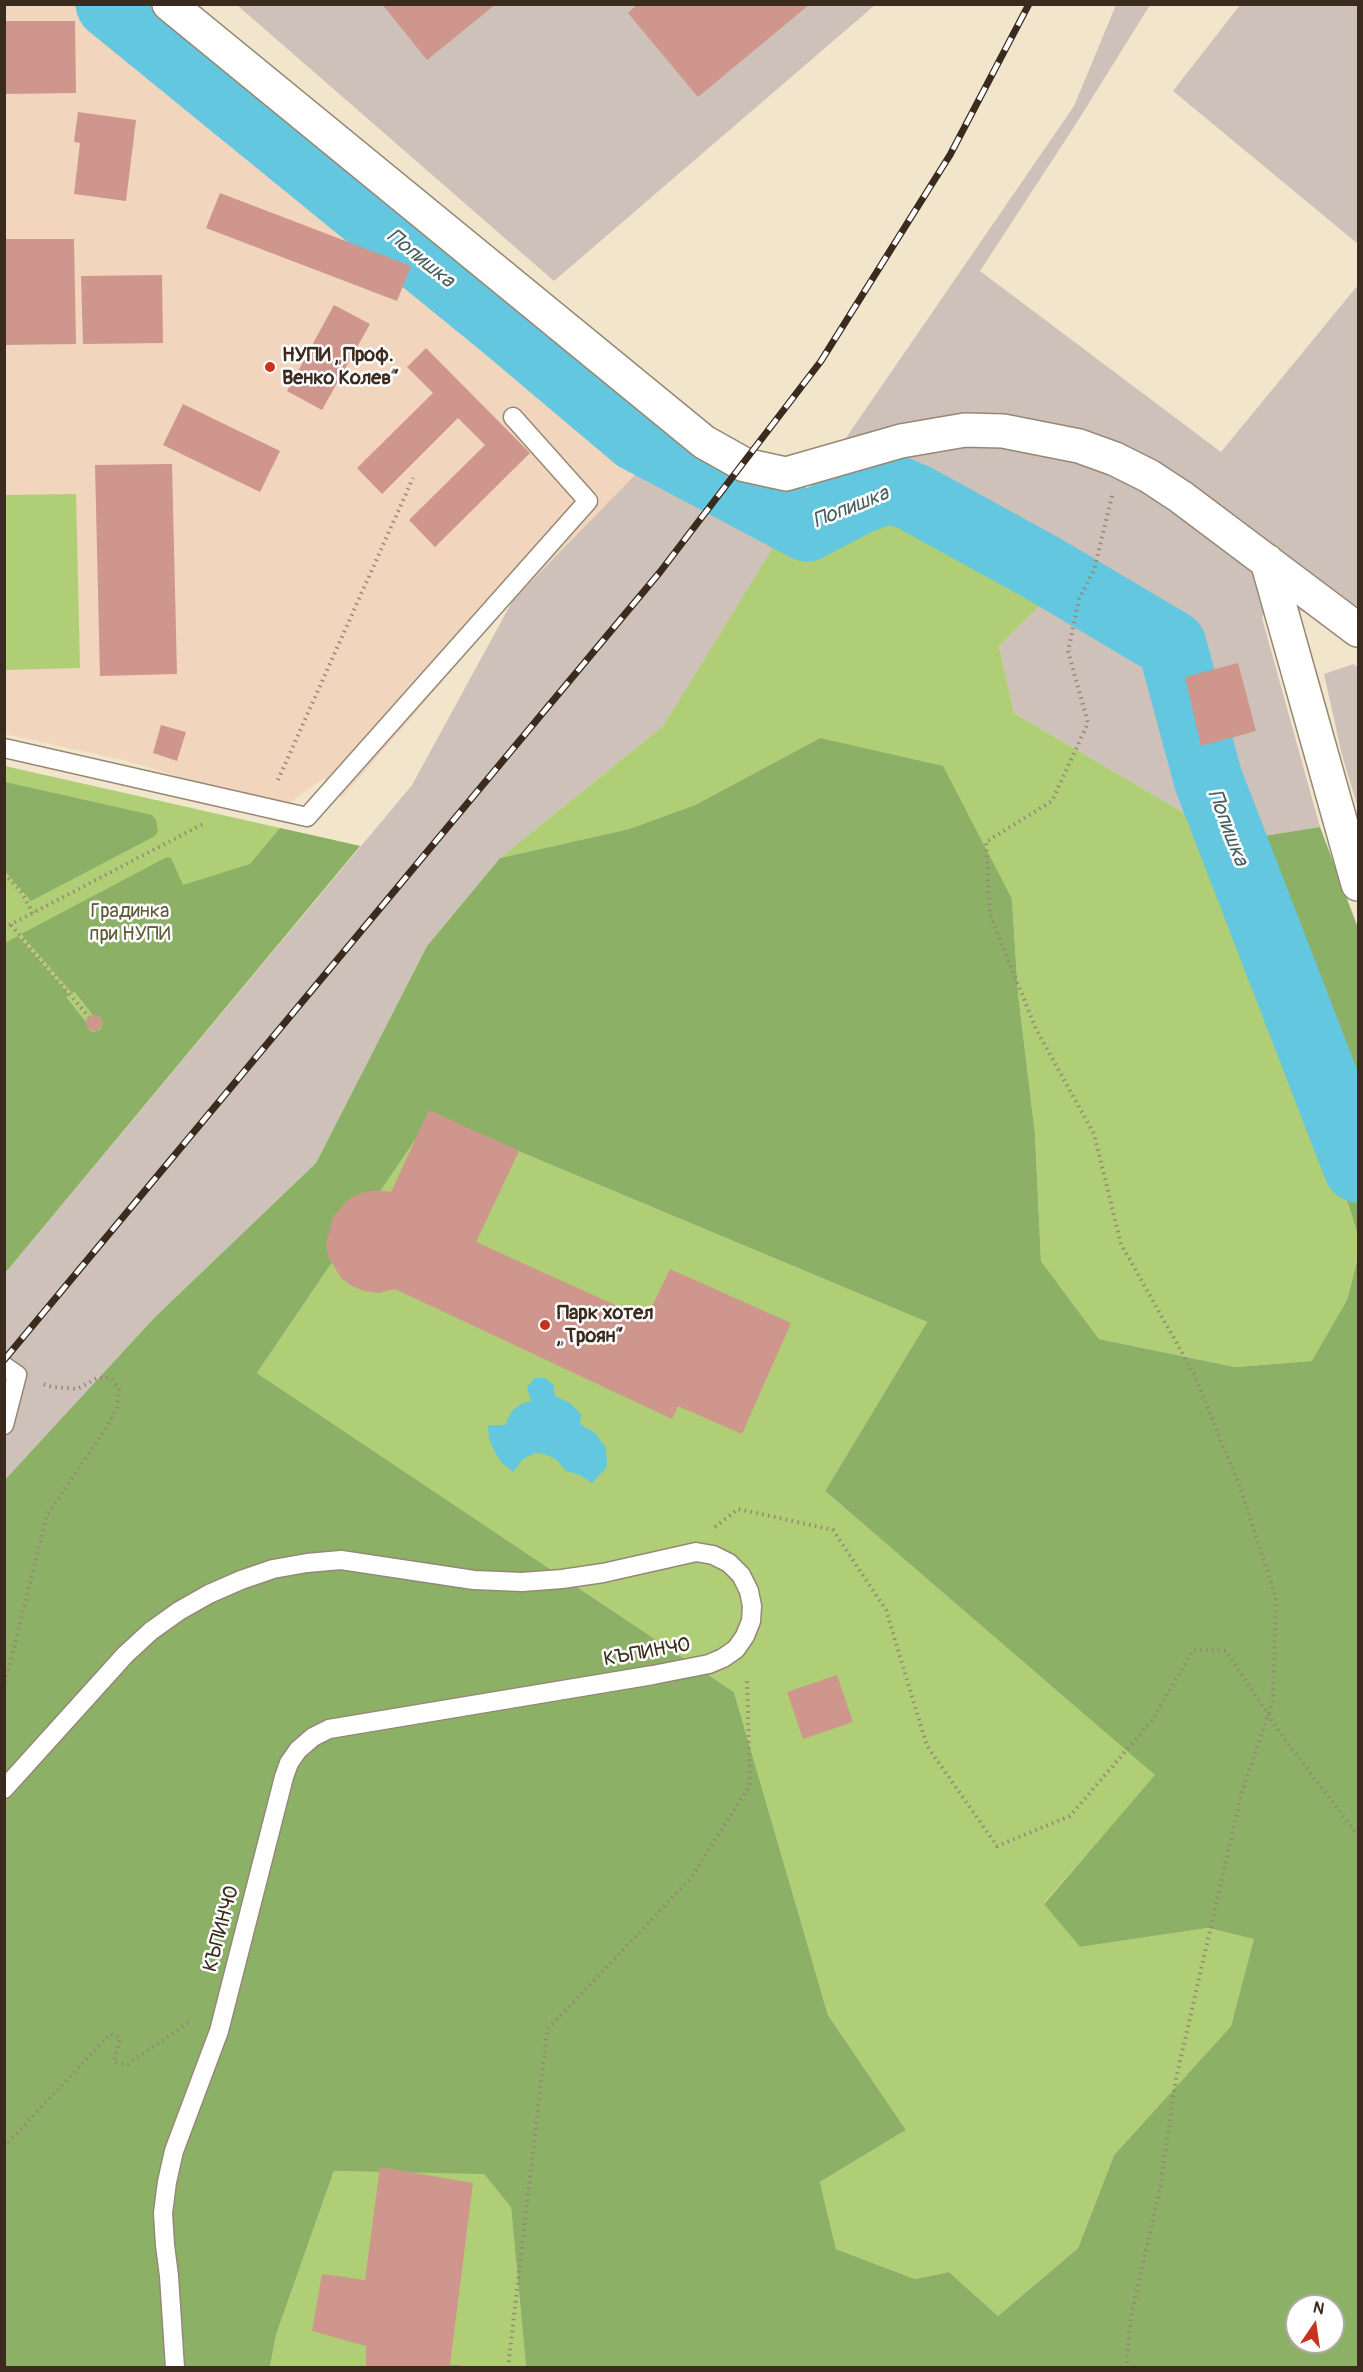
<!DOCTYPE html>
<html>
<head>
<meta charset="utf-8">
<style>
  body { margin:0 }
  #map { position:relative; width:1363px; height:2372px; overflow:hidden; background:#f1e6cc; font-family:Pangolin,sans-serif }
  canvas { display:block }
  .frame { position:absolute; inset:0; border:6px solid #3b2a1e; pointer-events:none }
  .north { position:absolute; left:1285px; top:2294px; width:60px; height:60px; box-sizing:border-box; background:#fff; border:2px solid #b1aaa5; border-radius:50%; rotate:13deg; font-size:16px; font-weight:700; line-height:24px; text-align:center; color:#3b2a1e }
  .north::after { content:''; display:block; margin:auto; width:21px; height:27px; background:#c8321e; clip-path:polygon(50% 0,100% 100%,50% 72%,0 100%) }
</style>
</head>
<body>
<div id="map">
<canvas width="1363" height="2372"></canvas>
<div class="frame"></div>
<div class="north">N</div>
</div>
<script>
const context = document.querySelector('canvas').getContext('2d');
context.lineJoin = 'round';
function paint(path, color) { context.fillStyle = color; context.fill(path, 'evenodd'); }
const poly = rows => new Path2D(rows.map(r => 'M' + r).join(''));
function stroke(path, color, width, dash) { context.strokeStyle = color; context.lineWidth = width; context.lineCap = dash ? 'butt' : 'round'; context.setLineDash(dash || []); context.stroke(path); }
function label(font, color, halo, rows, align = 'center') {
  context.font = font + ' Pangolin,sans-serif'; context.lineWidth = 5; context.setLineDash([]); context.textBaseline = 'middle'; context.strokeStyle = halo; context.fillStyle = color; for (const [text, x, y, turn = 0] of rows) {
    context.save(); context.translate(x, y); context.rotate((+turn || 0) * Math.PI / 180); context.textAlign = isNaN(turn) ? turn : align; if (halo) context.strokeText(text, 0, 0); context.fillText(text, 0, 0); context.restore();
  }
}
paint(poly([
  [5,5,85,5,421,274,650,461,513,600,342,798,324,778,282,808,127,761,5,734]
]), '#f1d5bd');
paint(poly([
  [237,5,875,5,554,281],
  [1116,5,1150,5,1074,127,980,271,1221,452,1358,285,1358,644,1319,618,1268,598,1262,618,1320,827,1232,841,1014,713,999,646,1051,593,917,511,848,507,805,497,663,726,500,858,427,946,316,1163,155,1317,5,1481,5,1273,412,785,513,600,682,427,741,450,806,496,1074,106],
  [1240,5,1358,5,1358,244,1173,91],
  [1353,664,1358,667,1358,808,1342,755,1324,674]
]), '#cec1ba');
paint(poly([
  [76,494,80,668,5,670,5,495],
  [805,496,848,507,917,511,1052,593,999,646,1014,713,1232,841,1358,1235,1358,1257,1347,1300,1313,1361,1235,1367,1099,1339,1041,1261,1035,1134,1018,993,1012,899,820,738,695,805,629,829,500,858,663,726],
  [5,766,360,846,5,1273],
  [432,1115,927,1322,825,1491,1156,1775,1044,1903,1080,1947,1208,1928,1255,1939,1231,2026,1114,2155,1078,2248,998,2316,949,2272,915,2279,836,2249,820,2182,906,2130,828,2015,734,1692,257,1373],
  [334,2171,484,2173,511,2206,526,2367,270,2368,276,2335]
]), '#b0ce75');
paint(poly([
  [85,5,161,5,682,427,650,461,421,274],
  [820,738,943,766,1012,899,1018,993,1035,1134,1041,1261,1099,1339,1235,1367,1312,1361,1347,1300,1358,1257,1358,2367,526,2367,511,2207,484,2174,334,2171,276,2335,270,2367,5,2367,4,1481,155,1317,316,1163,427,946,500,858,629,829,695,805],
  [432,1115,927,1322,825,1491,1155,1775,1044,1904,1080,1947,1208,1928,1254,1939,1231,2026,1114,2155,1078,2248,998,2316,949,2272,915,2279,836,2249,820,2182,906,2130,828,2015,734,1692,257,1373],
  [1297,2306,1333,2306,1333,2342,1297,2342],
  [5,782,152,815,156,820,158,831,155,836,31,901,5,871],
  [1320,827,1358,928,1358,1235,1232,841],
  [280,828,360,846,5,1273,5,943,18,936,69,995,66,997,86,1022,88,1029,93,1032,100,1030,103,1023,100,1017,93,1015,74,991,72,993,21,934,167,857,171,858,183,885,250,864]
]), '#8cb166');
paint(poly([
  [534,1378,545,1378,553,1384,555,1396,570,1403,581,1414,580,1424,595,1433,606,1448,607,1467,592,1483,580,1475,566,1471,556,1459,544,1454,535,1453,523,1459,513,1472,501,1462,494,1450,489,1439,488,1425,505,1425,512,1411,521,1404,531,1401,527,1388]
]), '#62c7df');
stroke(poly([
  [110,4,504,325,637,437,807,527,858,500,891,488,915,498,1044,569,1172,645,1208,779,1358,1168]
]), '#62c7df', 69);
paint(poly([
  [382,4,496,4,427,60],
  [638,4,693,6,810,4,698,97,628,13],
  [4,21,75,21,76,93,4,94],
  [78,112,136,120,126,201,74,194,80,143,74,142],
  [220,193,411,266,397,301,206,228],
  [4,239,74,239,76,344,4,345],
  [162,275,163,343,83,344,81,276],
  [334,305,370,324,322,410,287,391],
  [426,348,530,453,435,547,409,520,485,445,458,418,382,494,357,468,433,393,407,367],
  [183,404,280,451,260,492,163,445],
  [172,464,177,674,100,676,95,465],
  [1238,663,1256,731,1201,746,1185,677],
  [161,725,186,732,177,761,153,753],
  '86 1023a8 8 0 1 1 16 0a8 8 0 1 1-16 0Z',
  [429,1110,519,1151,476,1242,646,1319,670,1269,791,1323,742,1434,678,1406,672,1419,395,1289,379,1293,364,1291,352,1286,341,1278,328,1256,326,1243,333,1217,350,1198,362,1193,376,1190,391,1192],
  [837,1675,853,1722,803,1739,787,1692],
  [380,2167,473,2183,450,2365,460,2365,460,2368,366,2368,366,2346,312,2331,322,2274,365,2280]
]), '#cf968d');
const service = poly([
  [4,748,307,817,588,501,513,417],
  [4,1366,17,1375,4,1425],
  [4,1789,125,1655,151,1631,179,1611,209,1594,241,1580,273,1569,307,1563,341,1560,474,1580,522,1582,562,1579,603,1573,696,1552,713,1555,729,1563,741,1575,749,1591,752,1606,751,1621,745,1636,736,1649,723,1658,709,1664,653,1675,329,1729,313,1737,298,1750,289,1763,284,1777,219,2031,174,2151,167,2182,163,2213,165,2245,169,2276,175,2368]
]);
const minor = poly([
  [169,4,704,442,745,465,786,474,901,441,965,430,1003,431,1079,446,1115,459,1149,476,1181,497,1358,630],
  [1267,561,1358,884]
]);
stroke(service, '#968875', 21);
stroke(minor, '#968875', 36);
stroke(poly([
  [1112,496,1094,570,1079,599,1068,651,1088,723,1052,801,986,842,990,915,1036,1029,1094,1134,1121,1244,1194,1374,1240,1487,1276,1598,1273,1700,1241,1795,1176,2079,1160,2188,1131,2316,1126,2368],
  [278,780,413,478],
  [4,874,20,890,33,913],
  [11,925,89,1017],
  [4,928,203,824],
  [715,1527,738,1509,833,1530,886,1610,927,1746,997,1846,1070,1816,1153,1719,1193,1650,1226,1651,1285,1740,1358,1835],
  [4,1688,47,1515,107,1427,117,1408,119,1389,111,1378,97,1378,77,1389,52,1387,43,1384],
  [4,2147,110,2034,120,2038,114,2062,128,2064,191,2021],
  [508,2368,547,2030,691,1878,750,1785,747,1678]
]), '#968875', 4, [1.5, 4.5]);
stroke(service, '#fff', 18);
stroke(minor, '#fff', 33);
const rail = poly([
  [4,1360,660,572,821,361,950,155,1029,4]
]);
stroke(rail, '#3b2a1e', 7);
stroke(rail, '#fff', 4.5, [14]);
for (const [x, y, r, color] of [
  [270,367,6,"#c8321e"],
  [545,1325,6,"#c8321e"]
]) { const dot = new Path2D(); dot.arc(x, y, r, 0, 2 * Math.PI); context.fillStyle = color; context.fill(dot); stroke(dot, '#fff', 2); }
label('bold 20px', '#3b2a1e', '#fff', [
  ["НУПИ „Проф.",282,356],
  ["Венко Колев“",282,379],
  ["Парк хотел",557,1314],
  ["„Троян“",557,1337]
], 'left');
label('20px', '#5e5b38', '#fff', [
  ["Градинка",130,912],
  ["при НУПИ",130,935]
]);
label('20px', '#3b2a1e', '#fff', [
  ["КЪПИНЧО",647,1653,-10],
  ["КЪПИНЧО",222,1929,-75]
]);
label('italic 21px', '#496162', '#fff', [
  ["Попишка",420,259,39],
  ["Попишка",851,508,-22],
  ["Попишка",1227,828,69]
]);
</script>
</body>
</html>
